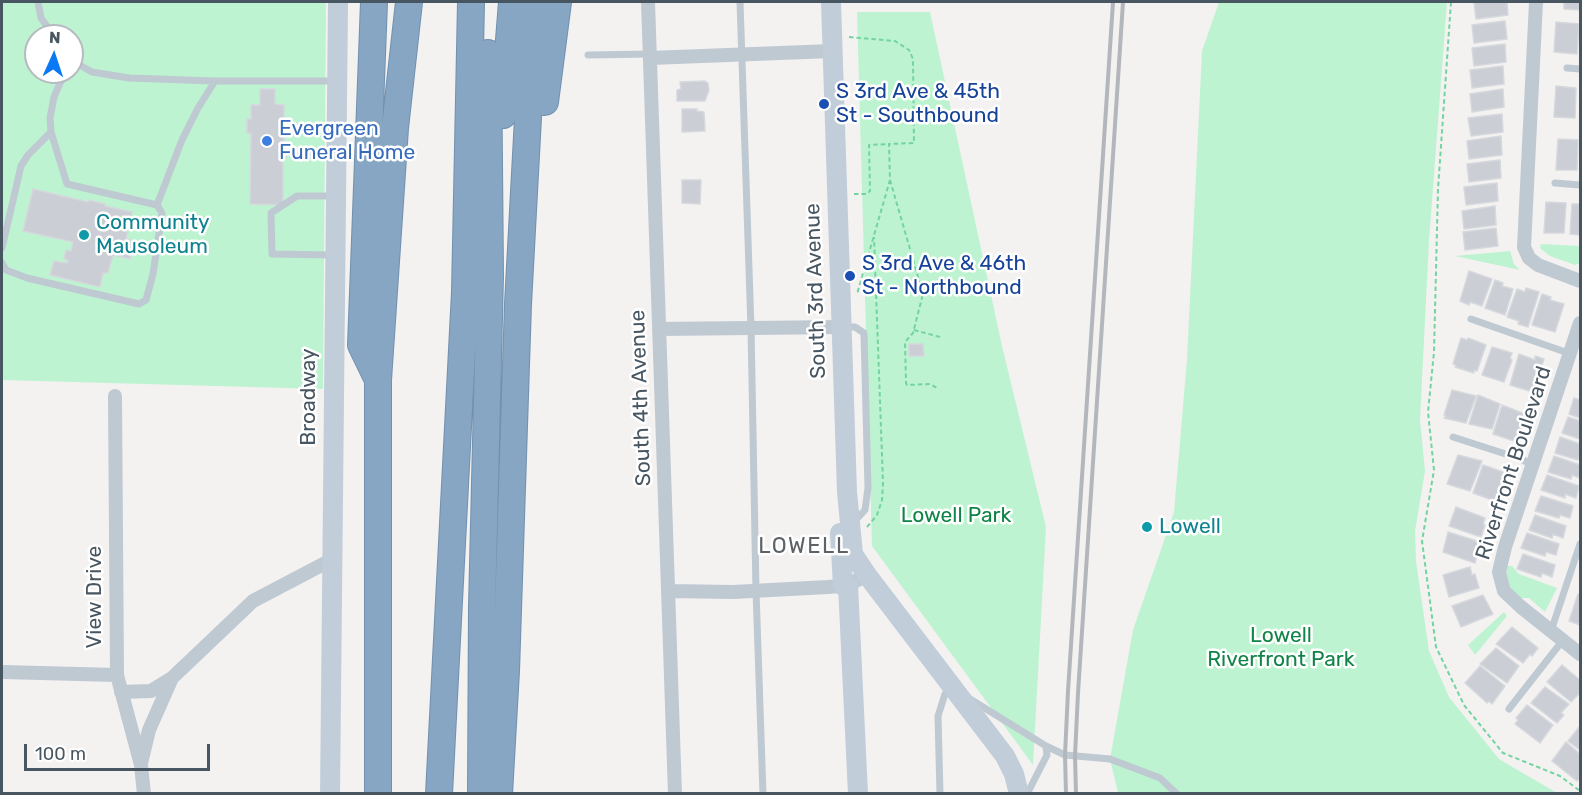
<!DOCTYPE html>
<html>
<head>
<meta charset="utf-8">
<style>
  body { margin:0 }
  #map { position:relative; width:1582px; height:795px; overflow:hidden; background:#f4f1f1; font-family:Rubik,sans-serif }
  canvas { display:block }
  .frame { position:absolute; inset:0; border:3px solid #475661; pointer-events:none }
  .north { position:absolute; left:24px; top:24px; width:60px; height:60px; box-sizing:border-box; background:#fff; border:2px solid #b5bbc0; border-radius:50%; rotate:3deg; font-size:16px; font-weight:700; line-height:24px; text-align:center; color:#475661 }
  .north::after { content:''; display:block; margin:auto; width:21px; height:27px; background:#0b79f4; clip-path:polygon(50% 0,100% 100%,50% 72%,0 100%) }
  .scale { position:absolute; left:24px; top:744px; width:186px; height:27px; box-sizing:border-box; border:3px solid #475661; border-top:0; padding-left:8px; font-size:18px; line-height:21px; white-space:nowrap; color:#475661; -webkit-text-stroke:4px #fff; paint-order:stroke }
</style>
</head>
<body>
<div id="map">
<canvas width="1582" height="795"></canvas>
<div class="frame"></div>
<div class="north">N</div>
<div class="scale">100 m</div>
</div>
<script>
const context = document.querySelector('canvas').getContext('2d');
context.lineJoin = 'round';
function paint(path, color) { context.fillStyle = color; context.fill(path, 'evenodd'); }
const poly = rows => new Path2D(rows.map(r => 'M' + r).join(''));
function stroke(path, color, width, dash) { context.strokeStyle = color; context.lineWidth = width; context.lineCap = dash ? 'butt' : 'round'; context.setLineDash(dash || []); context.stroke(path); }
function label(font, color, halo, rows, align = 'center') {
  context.font = font + ' Rubik,sans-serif'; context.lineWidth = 5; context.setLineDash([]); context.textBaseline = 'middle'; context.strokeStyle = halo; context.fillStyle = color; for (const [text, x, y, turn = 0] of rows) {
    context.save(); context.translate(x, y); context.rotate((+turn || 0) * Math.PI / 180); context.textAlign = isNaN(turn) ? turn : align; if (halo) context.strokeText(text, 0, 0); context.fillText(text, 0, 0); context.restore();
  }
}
paint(poly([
  [2,2,326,2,323,389,2,380],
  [36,36,72,36,72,72,36,72],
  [1219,2,1447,2,1429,241,1420,420,1425,471,1415,531,1416,561,1429,651,1449,697,1499,759,1557,793,1118,793,1110,759,1133,630,1174,512,1187,359,1202,51],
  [857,12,930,12,1002,346,1046,527,1033,765,872,546],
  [1541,244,1580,246,1580,263,1575,265,1550,256,1540,248],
  [1510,251,1514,264,1520,270,1455,256],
  [1505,566,1512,566,1519,574,1557,588,1545,612,1529,598,1519,598,1511,590],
  [1504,612,1507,616,1475,655,1468,645]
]), '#bef3d1');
const building = poly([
  [1474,2,1507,2,1508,15,1476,19,1474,2],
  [1564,2,1580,2,1580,10,1564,9,1564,2],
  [1505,21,1507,39,1474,43,1472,25,1505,21],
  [1556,22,1579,24,1577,54,1554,52,1556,22],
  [1505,44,1506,62,1474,66,1472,48,1505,44],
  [1503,66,1504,84,1472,88,1470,70,1503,66],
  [705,81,708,83,709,90,705,101,677,101,677,90,681,89,680,82,705,81],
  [1556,86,1576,88,1575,118,1554,117,1556,86],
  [260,89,275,89,275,104,284,105,284,148,286,148,286,158,283,159,283,205,250,204,251,134,247,133,247,119,251,119,251,105,260,105,260,89],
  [1503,89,1504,107,1472,112,1470,94,1503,89],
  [682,109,697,109,697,111,704,112,705,131,682,132,682,109],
  [1502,114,1503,132,1471,136,1468,118,1502,114],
  [1501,136,1502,155,1469,159,1467,141,1501,136],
  [1558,139,1578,140,1577,170,1556,170,1558,139],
  [1500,160,1501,178,1469,182,1467,164,1500,160],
  [682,180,701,180,700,204,682,203,682,180],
  [1497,183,1498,201,1466,205,1464,187,1497,183],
  [33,189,88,202,89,200,105,204,105,206,132,212,126,239,135,241,130,259,113,255,108,273,103,273,100,287,50,275,54,261,67,263,68,260,64,259,66,250,71,251,73,242,23,231,33,189],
  [1546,202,1566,203,1564,233,1544,233,1546,202],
  [1572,204,1580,204,1580,235,1570,234,1572,204],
  [1495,206,1496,225,1464,229,1462,211,1495,206],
  [1496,228,1498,246,1465,250,1463,232,1496,228],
  [1469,271,1492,279,1482,306,1470,302,1469,305,1460,301,1469,271],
  [1495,280,1503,283,1502,286,1513,289,1505,315,1485,308,1495,280],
  [1526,288,1539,292,1528,327,1518,324,1519,321,1507,317,1517,289,1525,292,1526,288],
  [1542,294,1551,297,1550,300,1564,304,1555,332,1532,325,1542,294],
  [1461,338,1467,340,1468,338,1486,345,1477,371,1474,370,1474,373,1455,367,1456,365,1453,364,1461,338],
  [909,344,923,344,924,356,909,356,909,344],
  [1492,347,1512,353,1510,358,1512,360,1504,382,1482,375,1492,347],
  [1519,354,1535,360,1535,356,1544,359,1533,392,1510,385,1519,354],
  [1452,390,1476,396,1466,423,1444,418,1446,416,1444,415,1452,390],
  [1478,395,1500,404,1492,429,1469,424,1478,395],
  [1574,398,1580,400,1580,418,1569,414,1574,398],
  [1502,405,1527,415,1517,442,1493,434,1502,405],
  [1568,417,1580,421,1580,439,1562,433,1568,417],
  [1560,437,1580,444,1580,457,1579,457,1578,460,1555,453,1560,437],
  [1458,455,1482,461,1470,491,1447,484,1458,455],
  [1554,456,1580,465,1580,478,1572,475,1571,479,1548,472,1554,456],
  [1483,465,1503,472,1501,477,1503,478,1495,501,1473,493,1483,465],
  [1547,475,1579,486,1576,498,1565,494,1565,498,1541,490,1547,475],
  [1541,496,1573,506,1570,518,1560,515,1559,518,1535,511,1541,496],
  [1456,507,1485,518,1483,524,1485,525,1481,537,1449,526,1456,507],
  [1535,515,1566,526,1563,538,1553,534,1552,538,1529,530,1535,515],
  [1448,532,1480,542,1475,563,1443,552,1448,532],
  [1527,533,1559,544,1556,555,1546,552,1545,556,1521,548,1527,533],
  [1523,554,1555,565,1552,577,1542,573,1541,577,1517,569,1523,554],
  [1470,567,1472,575,1475,574,1479,588,1449,597,1443,575,1470,567],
  [1578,594,1580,594,1580,625,1569,621,1578,594],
  [1483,595,1493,614,1461,627,1452,606,1483,595],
  [1512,627,1538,648,1532,656,1530,654,1523,663,1496,644,1512,627],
  [1496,648,1519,666,1507,683,1480,664,1496,648],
  [1562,665,1580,680,1580,693,1571,702,1547,682,1562,665],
  [1480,666,1505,686,1492,704,1489,701,1487,703,1465,683,1480,666],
  [1545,687,1569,704,1561,713,1564,715,1557,723,1531,703,1545,687],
  [1527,705,1553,725,1540,743,1515,724,1518,720,1516,718,1527,705],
  [1580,726,1580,750,1568,741,1580,726],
  [1566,742,1580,754,1580,778,1577,781,1552,761,1566,742]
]);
paint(building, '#cbced4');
stroke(building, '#d5d8dd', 1.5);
const highway = poly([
  [374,2,361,345,377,378],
  [545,102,558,2],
  [503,115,512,2],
  [378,794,378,380,395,128,409,2],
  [439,794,465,292,471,2],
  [481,794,482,607,490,276,488,53],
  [499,794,506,671,518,304,529,99,537,2]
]);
stroke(highway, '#7191af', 28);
stroke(poly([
  [1451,2,1438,189,1434,352,1428,412,1434,470,1422,541,1436,647,1464,705,1503,753,1560,776,1580,791],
  [849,37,895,41,909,50,913,59,914,143,889,144,890,180,857,294],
  [890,180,923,294,913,333,905,342,906,383,907,385,930,384,939,389],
  [854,194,867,194,870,191,869,145,889,144],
  [914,330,940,337],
  [867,527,877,515,882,500,883,483,874,237]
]), '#73d4a1', 2, [4.5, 3]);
stroke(poly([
  [38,2,41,18,54,36],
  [740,2,751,328,756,591,763,794],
  [588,55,650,54],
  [72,58,76,63,92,72,129,78,215,81,334,81],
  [1567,68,1580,69],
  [297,156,334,156],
  [1555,183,1580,185],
  [333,196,297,196,271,213,272,254,333,255],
  [157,205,182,140,198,108,215,81],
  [2,248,21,166,28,155,51,132],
  [2,263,6,270,27,278,139,304,146,300,153,274,162,213,157,205,67,184,51,132,50,118,54,97,61,81,68,72],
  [1471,319,1571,354],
  [844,327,855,327,864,333,868,488,865,510,853,523],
  [1453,437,1521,459,1533,465],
  [1551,631,1580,544],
  [970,699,1046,746,1047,755,1027,794],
  [1509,709,1563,640],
  [1046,746,1065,755,1110,759,1160,778,1177,794],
  [940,794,938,716,945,694,953,691]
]), '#bec9d2', 7);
stroke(poly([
  [648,2,675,794],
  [1536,2,1524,247,1529,258,1538,265,1580,281],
  [650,58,832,51],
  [1580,323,1505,547,1499,572,1504,591,1521,607,1580,654],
  [659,329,841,327],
  [115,396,117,675,141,765,144,794],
  [669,591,733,592,828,587,848,585,867,575],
  [2,672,117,675],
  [121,692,151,691,172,678,253,601,333,559],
  [141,763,149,730,172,678]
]), '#bec9d2', 14);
stroke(poly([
  [831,2,847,492,853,554,867,575,1005,756,1014,774,1019,794],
  [840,533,843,586],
  [848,585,858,794],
  [330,794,338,2]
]), '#c1cdd9', 20);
stroke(highway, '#86a6c3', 26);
stroke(poly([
  [1066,794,1065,755,1068,691,1113,2],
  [1076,794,1075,756,1078,693,1123,2]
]), '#b3b7bc', 4);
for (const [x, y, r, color] of [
  [824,104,6,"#1a4fb4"],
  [267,141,6,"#3f7fe0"],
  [84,235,6,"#0f9aa8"],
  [850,276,6,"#1a4fb4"],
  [1147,527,6,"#0f9aa8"]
]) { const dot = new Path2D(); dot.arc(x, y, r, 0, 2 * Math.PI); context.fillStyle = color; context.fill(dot); stroke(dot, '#fff', 2); }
label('21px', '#164399', '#fff', [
  ["S 3rd Ave & 45th",836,92],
  ["St - Southbound",836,116],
  ["S 3rd Ave & 46th",862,264],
  ["St - Northbound",862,288]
], 'left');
label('21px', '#366cbe', '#fff', [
  ["Evergreen",279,129],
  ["Funeral Home",279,153]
], 'left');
label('21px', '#0d838f', '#fff', [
  ["Community",96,223],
  ["Mausoleum",96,247],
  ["Lowell",1159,527]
], 'left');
label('21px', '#475661', '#fff', [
  ["South 3rd Avenue",816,291,-92],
  ["Broadway",309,397,-90],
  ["South 4th Avenue",641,398,-92],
  ["Riverfront Boulevard",1514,463,-72],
  ["View Drive",95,597,-90]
]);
label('21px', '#108446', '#fff', [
  ["Lowell Park",956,516],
  ["Lowell",1281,636],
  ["Riverfront Park",1281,660]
]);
context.letterSpacing = '1.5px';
label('22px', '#5d6267', '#fff', [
  ["LOWELL",804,547]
]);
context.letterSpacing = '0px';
</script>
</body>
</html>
